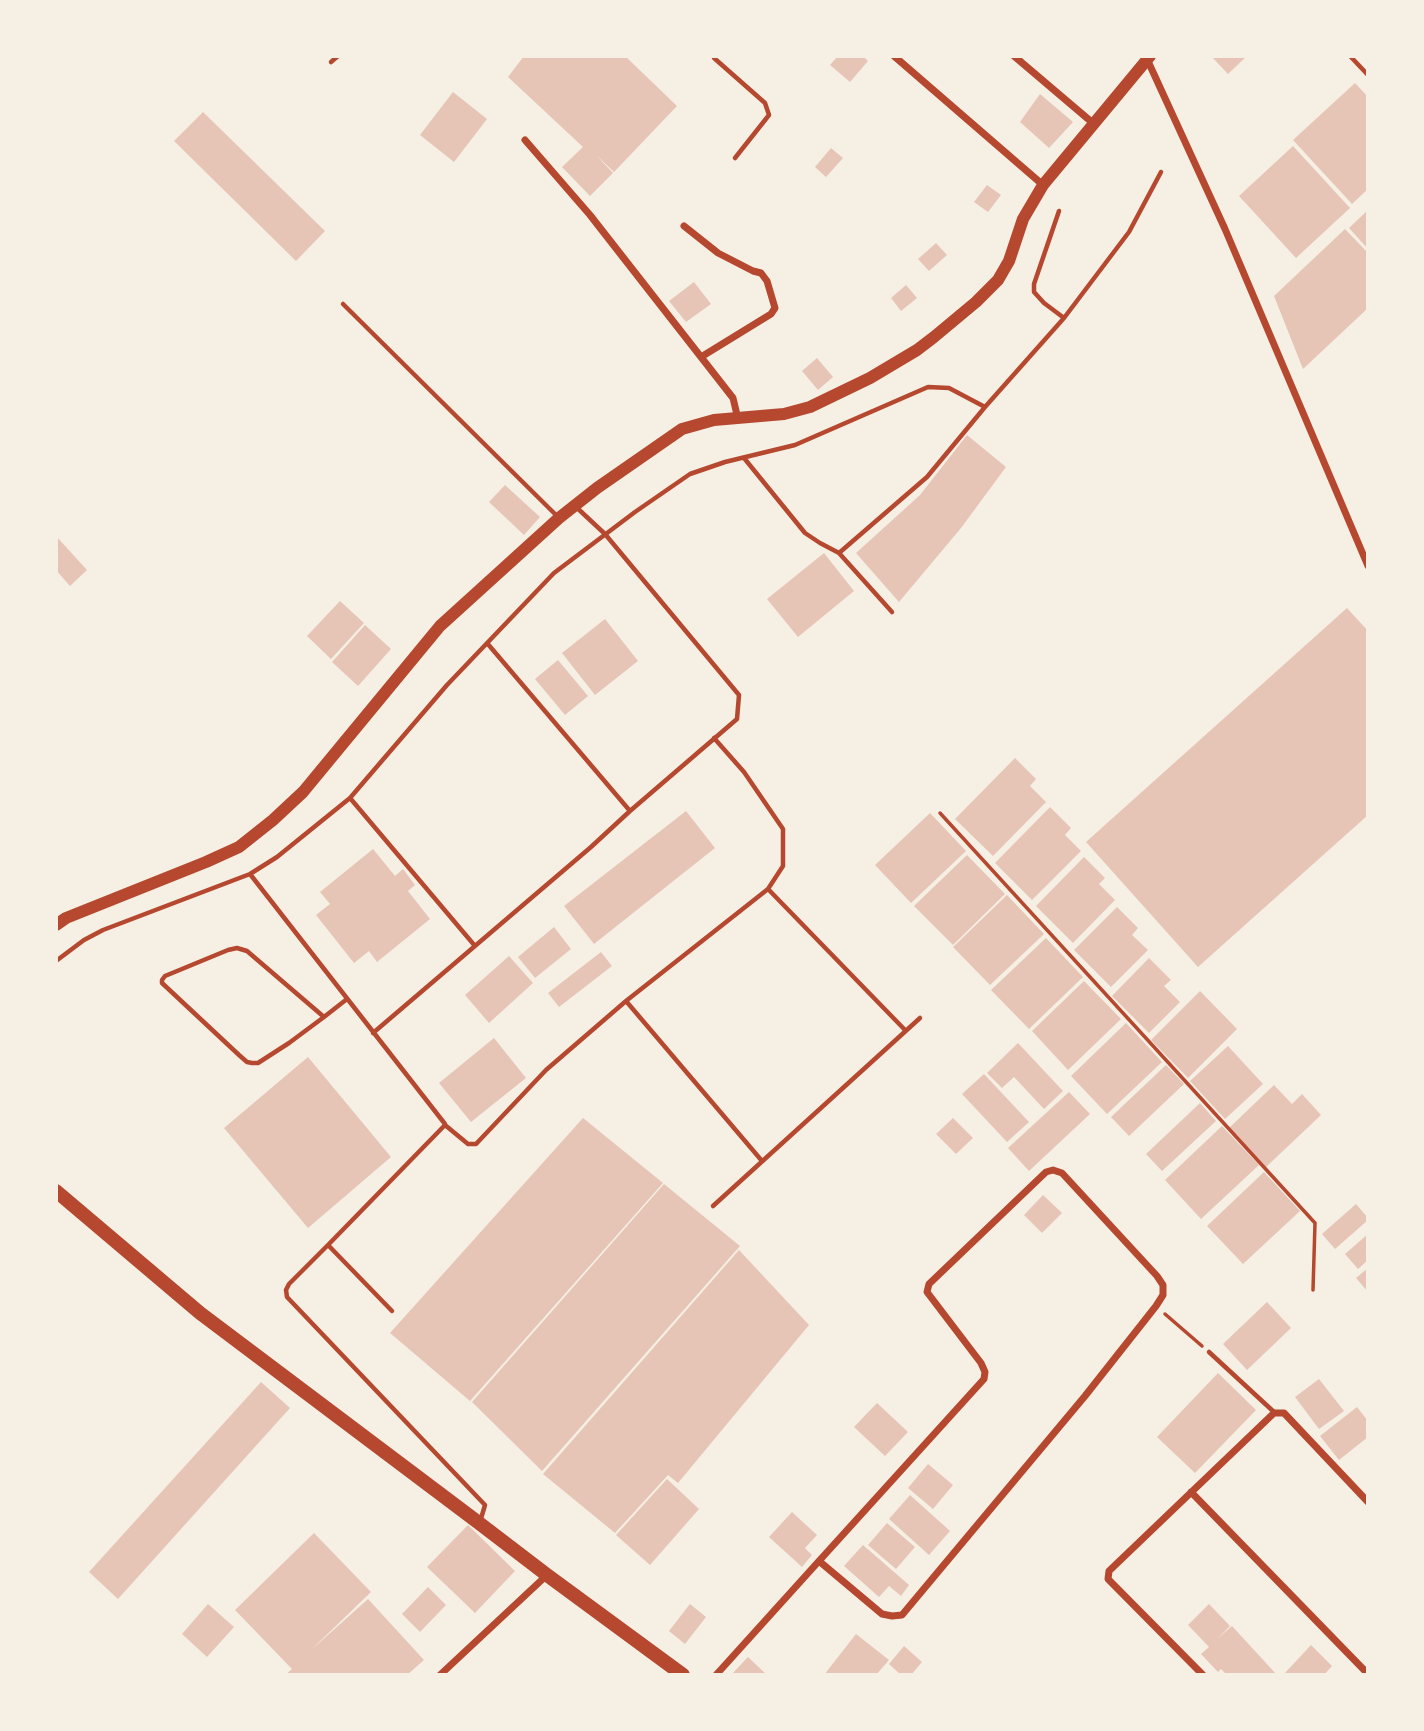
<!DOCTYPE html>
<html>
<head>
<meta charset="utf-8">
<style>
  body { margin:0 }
  #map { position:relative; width:1424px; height:1731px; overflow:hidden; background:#f6efe4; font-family:"Fira Sans Condensed",sans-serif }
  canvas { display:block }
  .frame { position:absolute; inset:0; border:58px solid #f6efe4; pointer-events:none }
</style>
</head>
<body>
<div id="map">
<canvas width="1424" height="1731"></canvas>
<div class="frame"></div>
</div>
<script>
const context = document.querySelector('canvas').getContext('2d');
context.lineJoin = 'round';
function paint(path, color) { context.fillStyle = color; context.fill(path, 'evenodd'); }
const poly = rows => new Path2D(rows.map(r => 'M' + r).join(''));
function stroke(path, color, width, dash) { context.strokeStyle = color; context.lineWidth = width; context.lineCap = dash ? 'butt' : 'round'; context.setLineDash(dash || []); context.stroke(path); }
paint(poly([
  [524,56,625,56,677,106,614,172,596,155,613,173,590,196,562,167,583,147,508,77],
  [838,56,863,56,868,61,850,82,830,65],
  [1211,56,1247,56,1228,74],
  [1355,83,1368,97,1368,189,1352,204,1293,140],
  [453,92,487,119,454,162,420,135],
  [1040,94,1073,122,1049,148,1020,122],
  [203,112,325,231,296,261,174,141],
  [1293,146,1350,208,1296,258,1239,196],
  [831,148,843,158,826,177,815,167],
  [987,185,1001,195,988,212,974,202],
  [1368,210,1368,249,1349,228],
  [1345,229,1368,253,1368,308,1303,369,1274,296],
  [936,243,947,255,929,271,918,259],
  [694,282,711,304,686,322,669,301],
  [906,285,917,298,901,311,891,298],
  [817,358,833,377,818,390,802,371],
  [967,435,1006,467,961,528,899,602,856,553,920,495],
  [505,485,540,517,524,535,489,502],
  [56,536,87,570,70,586,56,570],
  [824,553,854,591,798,637,767,599],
  [340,601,364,623,331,659,307,636],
  [1347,608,1368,631,1368,815,1198,967,1086,842],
  [605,619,638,661,595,695,562,653],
  [365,625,391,649,358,686,332,662],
  [558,660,588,696,565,715,535,679],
  [1015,758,1036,779,1030,786,1046,802,993,856,955,819],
  [1050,807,1071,828,1065,835,1081,851,1032,900,995,863],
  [686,811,715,848,594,944,564,906],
  [930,813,966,851,911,903,875,865],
  [373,849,395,876,403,869,415,885,408,891,430,919,377,962,369,951,354,963,316,915,330,904,320,892],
  [967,855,1005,894,953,945,914,906],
  [1084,857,1105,878,1099,884,1115,900,1073,943,1036,906],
  [1007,895,1044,934,990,985,953,947],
  [1117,907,1138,928,1132,935,1148,950,1111,987,1074,950],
  [554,927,571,949,535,978,518,957],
  [1046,938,1083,977,1029,1029,991,990],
  [601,952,612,966,559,1007,548,993],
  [509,956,533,983,489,1023,465,995],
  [1149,958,1171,980,1164,986,1180,1002,1149,1033,1112,996],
  [1084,981,1121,1019,1068,1070,1032,1031],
  [1200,991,1237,1029,1188,1078,1151,1040],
  [1126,1023,1162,1062,1107,1114,1071,1076],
  [494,1038,526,1078,471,1122,439,1083],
  [1018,1043,1063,1091,1044,1109,1014,1077,1002,1088,987,1073],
  [1228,1046,1263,1084,1225,1119,1190,1081],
  [308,1057,391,1157,308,1228,224,1128],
  [1166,1065,1184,1084,1129,1136,1111,1117],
  [984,1074,1029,1122,1007,1142,962,1094],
  [1274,1085,1292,1104,1302,1094,1321,1115,1266,1167,1229,1128],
  [1069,1092,1090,1114,1029,1171,1008,1148],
  [1200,1103,1216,1121,1162,1171,1146,1154],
  [583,1118,663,1183,470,1401,390,1333],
  [953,1118,973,1138,956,1154,936,1134],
  [1222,1126,1259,1165,1201,1219,1165,1180],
  [1264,1172,1300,1211,1243,1264,1207,1226],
  [664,1184,740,1246,542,1471,472,1402],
  [1043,1195,1062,1213,1042,1233,1024,1215],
  [1356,1204,1368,1218,1368,1220,1335,1249,1322,1234],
  [1368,1234,1368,1260,1358,1269,1345,1254],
  [739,1250,809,1325,678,1483,668,1475,615,1533,543,1474],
  [1368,1268,1368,1292,1356,1278],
  [1267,1302,1291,1328,1247,1370,1223,1344],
  [1218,1373,1256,1410,1195,1473,1157,1437],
  [1319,1379,1344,1411,1319,1429,1295,1397],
  [261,1382,290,1408,118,1599,89,1572],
  [877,1403,908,1432,885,1456,854,1427],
  [1357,1407,1368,1421,1368,1437,1339,1460,1320,1436],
  [928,1464,953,1485,933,1509,908,1488],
  [667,1479,699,1509,650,1565,616,1535],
  [910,1495,950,1531,929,1555,889,1519],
  [792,1512,817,1535,805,1548,812,1555,802,1567,769,1537],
  [887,1523,915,1547,896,1569,868,1545],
  [468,1525,515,1571,475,1613,427,1567],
  [314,1533,371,1592,310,1651,368,1599,424,1660,407,1675,285,1675,292,1669,235,1610],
  [863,1545,909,1585,901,1596,889,1586,879,1597,844,1566],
  [428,1587,446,1605,420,1632,402,1614],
  [208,1604,234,1627,207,1657,182,1634],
  [690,1604,706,1617,685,1644,669,1631],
  [1209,1604,1230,1626,1217,1639,1232,1626,1277,1675,1227,1675,1221,1669,1218,1672,1201,1654,1209,1647,1188,1625],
  [856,1634,889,1660,876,1675,824,1675],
  [1311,1645,1332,1666,1324,1675,1285,1675,1284,1674],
  [904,1646,922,1662,911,1675,901,1675,889,1664],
  [748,1657,767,1675,731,1675]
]), '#e6c5b7');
stroke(poly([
  [940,813,1315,1223,1313,1290],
  [1165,1314,1202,1346]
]), '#b5482f', 3.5);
stroke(poly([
  [716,56,714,58,765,103,769,115,735,158],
  [1350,56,1368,75],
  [331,62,338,56],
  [343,304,558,517],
  [1064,318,1129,232,1161,172],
  [744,458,805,533,820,543,839,553,892,612],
  [839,553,927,477,985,407,1064,318,1044,303,1034,292,1034,284,1059,211],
  [487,643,630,811],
  [350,798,475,946],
  [250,874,445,1124],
  [768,889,906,1031],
  [56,961,84,940,103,930,250,874,277,857,350,798,447,685,554,573,635,512,690,474,725,462,795,445,928,387,949,388,985,407],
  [626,1001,762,1161],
  [324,1017,247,951,237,948,228,950,165,976,162,980,162,983,239,1055,247,1062,252,1063,258,1063,289,1043,324,1017,347,999],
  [373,1033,591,847,630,811,737,719,739,695,605,534,575,506],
  [713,1206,920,1018],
  [328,1245,289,1284,286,1290,287,1297,485,1505,480,1522],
  [392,1311,328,1245,445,1125,468,1144,476,1144,546,1070,626,1001,768,889,783,866,783,829,744,772,714,738],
  [1209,1352,1274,1412]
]), '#b5482f', 4.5);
stroke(poly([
  [894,56,1043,185],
  [1014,56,1094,124],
  [1147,59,1225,229,1368,566],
  [525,140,590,215,733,398,738,419],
  [684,226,718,253,753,271,761,273,767,281,775,308,771,314,701,357],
  [1191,1492,1368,1674],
  [440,1675,547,1575],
  [716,1675,819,1561,984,1379,985,1372,981,1363,927,1292,929,1284,1046,1172,1053,1170,1062,1173,1157,1276,1163,1285,1163,1295,1156,1306,1085,1396,902,1615,892,1616,882,1614,819,1561],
  [1203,1675,1108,1579,1109,1571,1274,1413,1284,1413,1368,1502]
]), '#b5482f', 7);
stroke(poly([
  [56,925,66,918,206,862,239,847,273,820,303,792,440,626,559,518,597,488,682,429,714,420,784,414,810,407,870,378,917,350,934,337,976,302,998,280,1009,261,1023,219,1043,185,1150,56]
]), '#b5482f', 12);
stroke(poly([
  [56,1191,200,1313,479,1523,547,1575,683,1675]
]), '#b5482f', 14);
</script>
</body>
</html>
